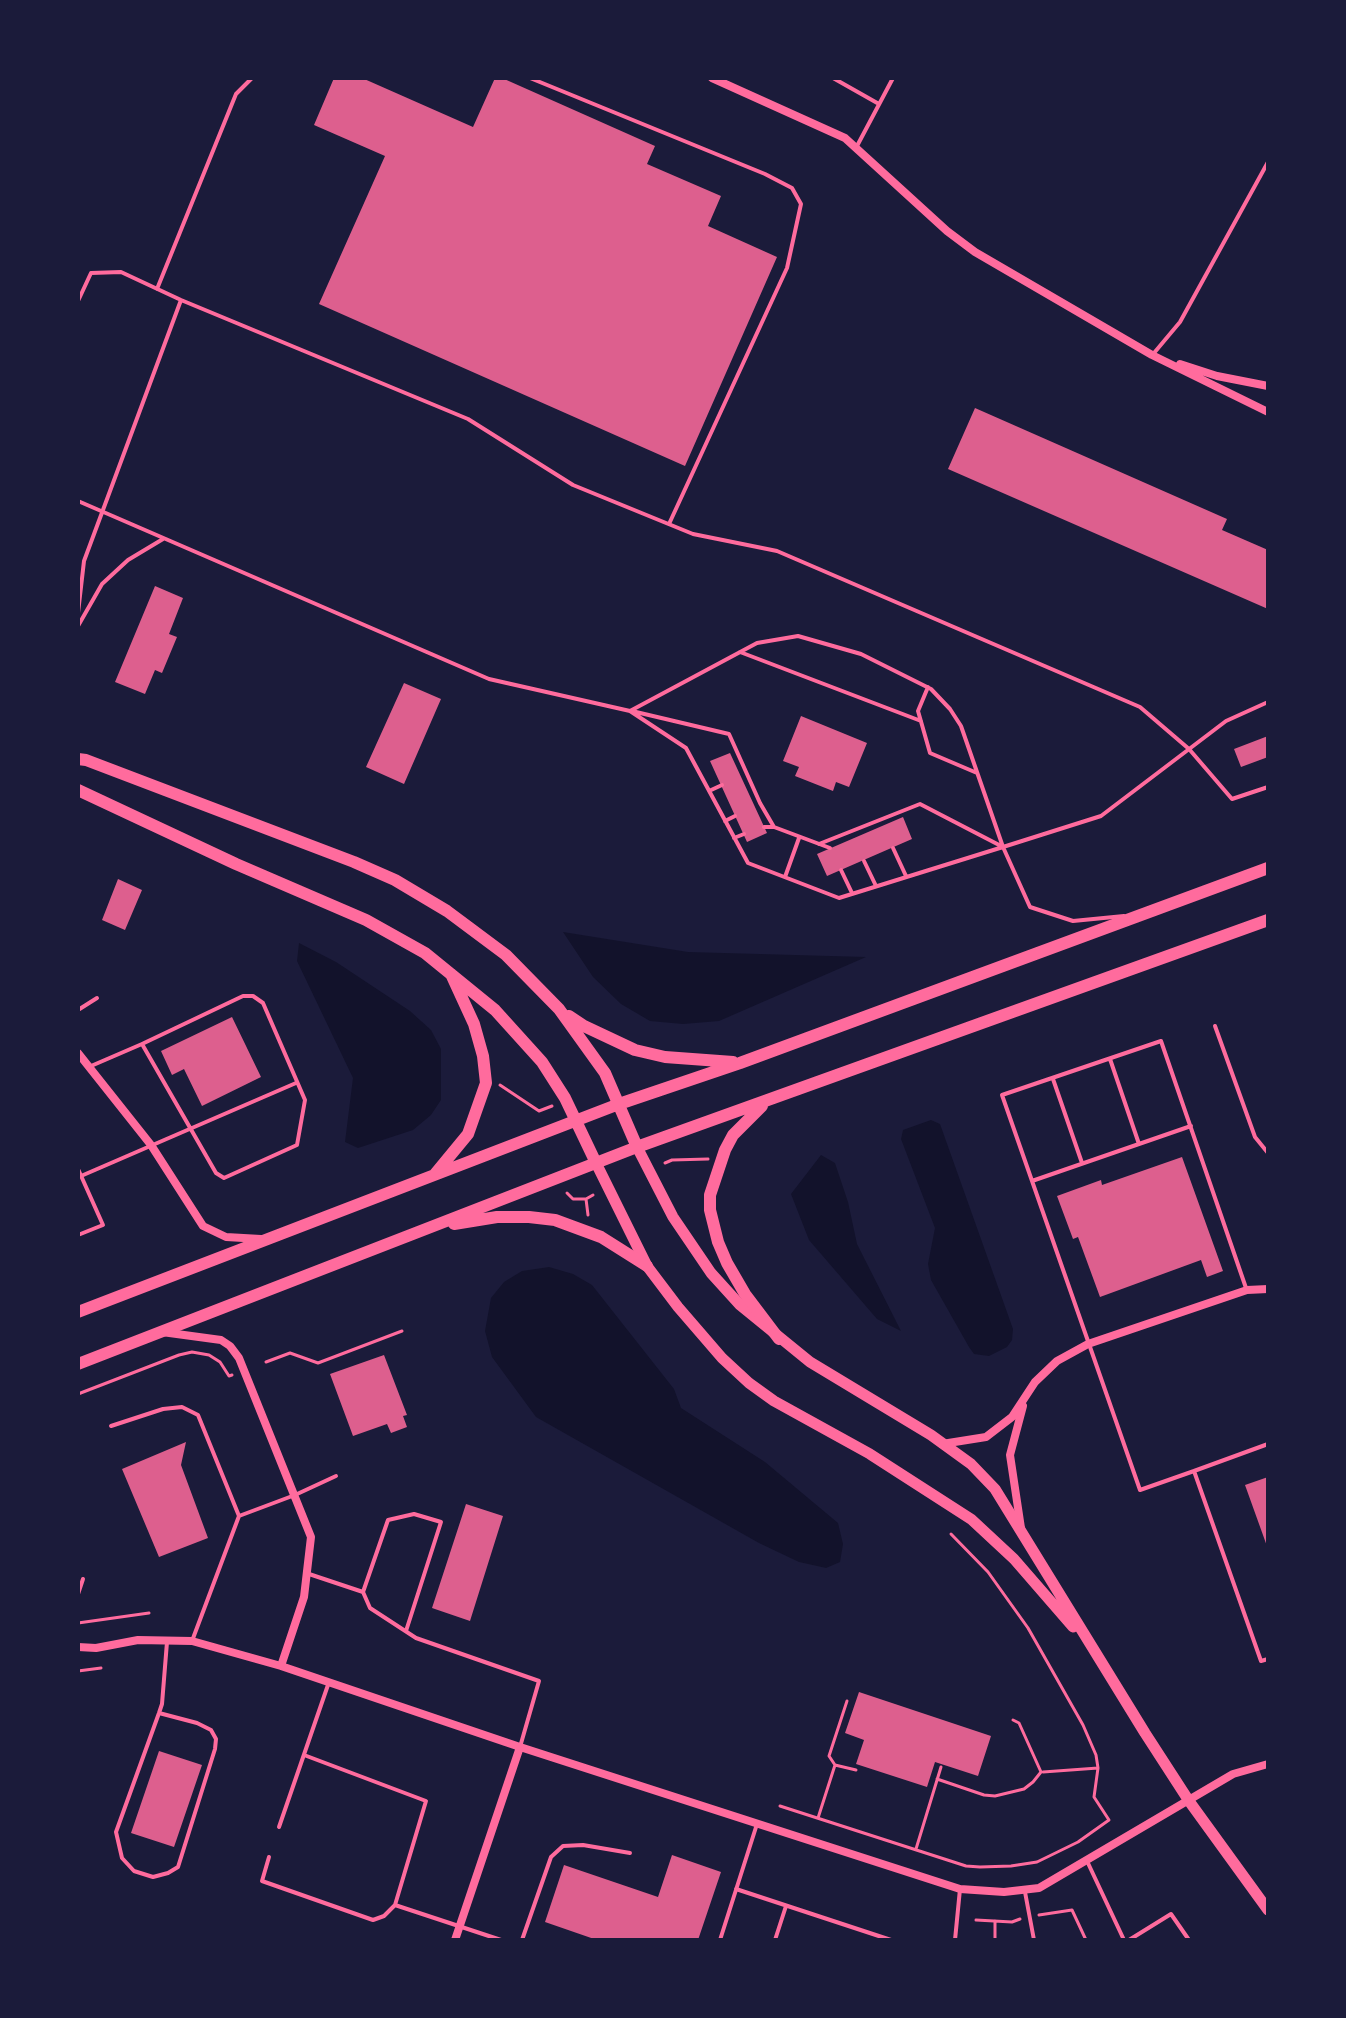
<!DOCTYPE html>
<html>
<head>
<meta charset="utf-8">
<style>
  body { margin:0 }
  #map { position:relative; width:1346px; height:2018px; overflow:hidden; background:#1b1b3a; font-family:"Asap Condensed",sans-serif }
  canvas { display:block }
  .frame { position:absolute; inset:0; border:80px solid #1b1b3a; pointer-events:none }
</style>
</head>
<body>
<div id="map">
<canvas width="1346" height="2018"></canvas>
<div class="frame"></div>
</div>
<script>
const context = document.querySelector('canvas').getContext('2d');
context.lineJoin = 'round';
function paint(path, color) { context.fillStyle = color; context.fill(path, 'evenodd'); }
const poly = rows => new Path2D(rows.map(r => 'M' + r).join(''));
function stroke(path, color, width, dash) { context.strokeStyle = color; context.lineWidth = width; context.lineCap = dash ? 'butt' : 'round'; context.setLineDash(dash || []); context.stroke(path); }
paint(poly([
  [563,932,688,952,866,957,719,1021,683,1024,650,1021,621,1004,593,977],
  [299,943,336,962,410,1011,431,1030,441,1049,441,1100,431,1115,413,1130,358,1148,345,1142,353,1078,297,961],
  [931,1120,940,1124,1013,1329,1012,1340,1007,1347,989,1356,974,1354,969,1347,931,1280,928,1264,935,1228,901,1139,903,1130],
  [821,1155,835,1163,848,1202,857,1244,901,1331,877,1319,809,1240,791,1194],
  [549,1267,573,1274,592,1285,674,1389,681,1408,765,1462,838,1523,843,1544,840,1562,826,1568,799,1562,759,1543,536,1417,492,1357,485,1331,491,1298,504,1282,522,1271]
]), '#12122b');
paint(poly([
  [334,78,362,78,473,127,495,78,502,78,655,146,647,164,721,196,708,226,777,257,685,466,319,304,385,156,314,125],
  [975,408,1227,519,1222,530,1268,550,1268,609,948,469],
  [155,586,183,598,169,634,177,637,162,673,155,670,145,694,115,682],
  [404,683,441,699,404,784,366,767],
  [801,716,867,743,849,787,836,782,833,791,795,776,799,767,783,761],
  [1268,736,1268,757,1241,767,1234,749],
  [730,753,767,833,747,842,710,761],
  [903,817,912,839,827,876,817,854],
  [118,879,142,890,125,930,102,920],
  [232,1017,261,1077,202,1106,184,1069,172,1075,161,1051],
  [1182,1157,1223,1271,1207,1277,1201,1260,1100,1297,1078,1237,1073,1239,1057,1196,1101,1180,1102,1185],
  [384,1355,407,1415,403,1416,407,1427,391,1433,387,1424,353,1436,330,1374],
  [186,1442,181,1465,208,1538,159,1557,122,1469],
  [1268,1477,1268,1549,1245,1485],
  [466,1504,503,1516,470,1621,432,1608],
  [859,1692,991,1736,978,1776,935,1762,927,1787,856,1764,864,1740,845,1733],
  [159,1751,202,1765,174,1847,131,1833],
  [672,1855,721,1872,698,1940,597,1940,545,1922,564,1865,658,1897]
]), '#dd5f8e');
stroke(poly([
  [500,1085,539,1111,552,1106],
  [665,1163,672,1160,708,1159],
  [567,1193,573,1199,586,1199,593,1195],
  [586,1199,588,1215],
  [266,1362,290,1353,318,1363,402,1331],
  [78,1394,179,1355,192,1352,209,1355,220,1362,229,1376,232,1375],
  [78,1623,149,1613],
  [78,1671,101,1668],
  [847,1701,829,1756,835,1765,856,1770],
  [1043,1772,1098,1768],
  [937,1779,984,1795,995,1796,1024,1789,1033,1782,1041,1772,1019,1723,1013,1720],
  [780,1806,966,1866,980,1867,1011,1866,1037,1862,1078,1842,1109,1820,1094,1797,1098,1768,1096,1755,1083,1725,1028,1628,988,1572,951,1534],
  [818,1818,835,1765],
  [916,1849,941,1767],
  [1039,1915,1072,1910,1086,1940],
  [976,1920,1012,1922,1020,1919],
  [995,1940,995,1921]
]), '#ff6b9d', 3);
stroke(poly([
  [530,78,765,174,792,188,801,204,787,268,669,524],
  [833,78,879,104],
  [857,146,893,78],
  [157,289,236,94,252,78],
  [78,301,91,273,121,272,181,300,468,419,573,485,693,534,777,551,1140,707,1189,749,1232,799,1268,787],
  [1154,353,1180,322,1268,162],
  [78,501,489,679,630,711,757,643,798,636,861,654,931,689,950,709,961,726,1003,847,1101,816,1226,721,1268,702],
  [78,613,84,561,181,300],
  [78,626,102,584,128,560,163,539],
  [740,652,921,721],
  [928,687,918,711,930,753,977,773],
  [630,711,686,748,748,863,839,898,1003,847],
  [636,712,729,734,760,803,774,827],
  [709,791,722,785],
  [725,821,735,816],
  [764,827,774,827,830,848],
  [734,838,744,834],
  [819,844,920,804,1003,847,1030,907,1073,921,1124,916],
  [893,848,906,876],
  [864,861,876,886],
  [841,870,852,893],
  [785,877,799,838],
  [78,1010,97,998],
  [1215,1026,1255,1137,1268,1153],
  [1110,1059,1139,1144],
  [91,1066,142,1044,216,1173,224,1178,297,1145,305,1100,263,1003,253,996,243,996,142,1044],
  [1053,1079,1082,1163],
  [78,1169,103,1225,78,1235],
  [81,1176,296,1083],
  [1032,1181,1191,1126],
  [111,1426,163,1409,182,1407,198,1415,239,1516],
  [1268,1444,1194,1471,1261,1661,1268,1659],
  [1194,1471,1140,1490,1002,1095,1161,1041,1246,1288],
  [309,1574,363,1592,370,1608,416,1638,539,1681,520,1747],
  [363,1592,388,1520,414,1514,441,1522,406,1631],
  [78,1594,83,1579],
  [192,1641,239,1516,295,1495,336,1476],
  [159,1713,197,1723,211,1730,216,1739,215,1749,178,1867,168,1873,153,1877,134,1871,122,1858,116,1832,159,1713,162,1704,167,1642],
  [78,1760,78,1854],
  [279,1827,329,1682],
  [269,1857,262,1881,373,1920,384,1916,395,1905,426,1801,304,1755],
  [1087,1861,1124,1940],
  [736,1889,891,1940],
  [1025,1892,1034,1940],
  [395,1905,501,1940],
  [522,1940,551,1857,563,1846,583,1845,630,1853],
  [720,1940,757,1824],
  [775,1940,786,1906],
  [955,1940,960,1889],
  [1129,1940,1171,1914,1189,1940]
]), '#ff6b9d', 4);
stroke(poly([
  [712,78,845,138,947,231,975,252,1152,355,1268,412],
  [1180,364,1217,376,1268,386],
  [78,1053,151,1145,203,1226,226,1237,261,1239],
  [162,1332,221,1340,230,1346,239,1358,311,1537,304,1597,281,1666],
  [942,1444,986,1437,1012,1417,1035,1382,1057,1361,1088,1344,1247,1290,1268,1289],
  [1021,1528,1010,1455,1023,1406],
  [78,1647,96,1648,138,1640,192,1641,281,1666,520,1747,960,1889,1004,1892,1039,1888,1233,1774,1268,1764],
  [455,1940,520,1747]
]), '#ff6b9d', 8);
stroke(poly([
  [637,1147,673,1217,711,1273,740,1305,810,1362,931,1435,971,1464,995,1489,1145,1733,1189,1801,1268,1910],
  [596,1163,647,1266,678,1307,722,1358,749,1383,774,1401,870,1454,971,1519,1014,1559,1073,1627]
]), '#ff6b9d', 11);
stroke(poly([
  [78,759,86,760,354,862,395,880,447,911,506,955,559,1009,605,1073,637,1147],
  [78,790,236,864,366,920,425,953,495,1010,542,1062,565,1098,596,1163],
  [569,1016,584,1026,635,1050,665,1057,733,1062],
  [762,1106,733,1135,725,1150,710,1195,710,1210,718,1242,727,1263,745,1294,779,1339],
  [435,1174,468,1134,486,1083,483,1056,474,1024,451,974],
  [454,1224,497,1217,529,1217,555,1220,601,1237,647,1266],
  [78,1312,619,1104,740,1063,1268,868],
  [78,1364,637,1147,1268,920]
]), '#ff6b9d', 12);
</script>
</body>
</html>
